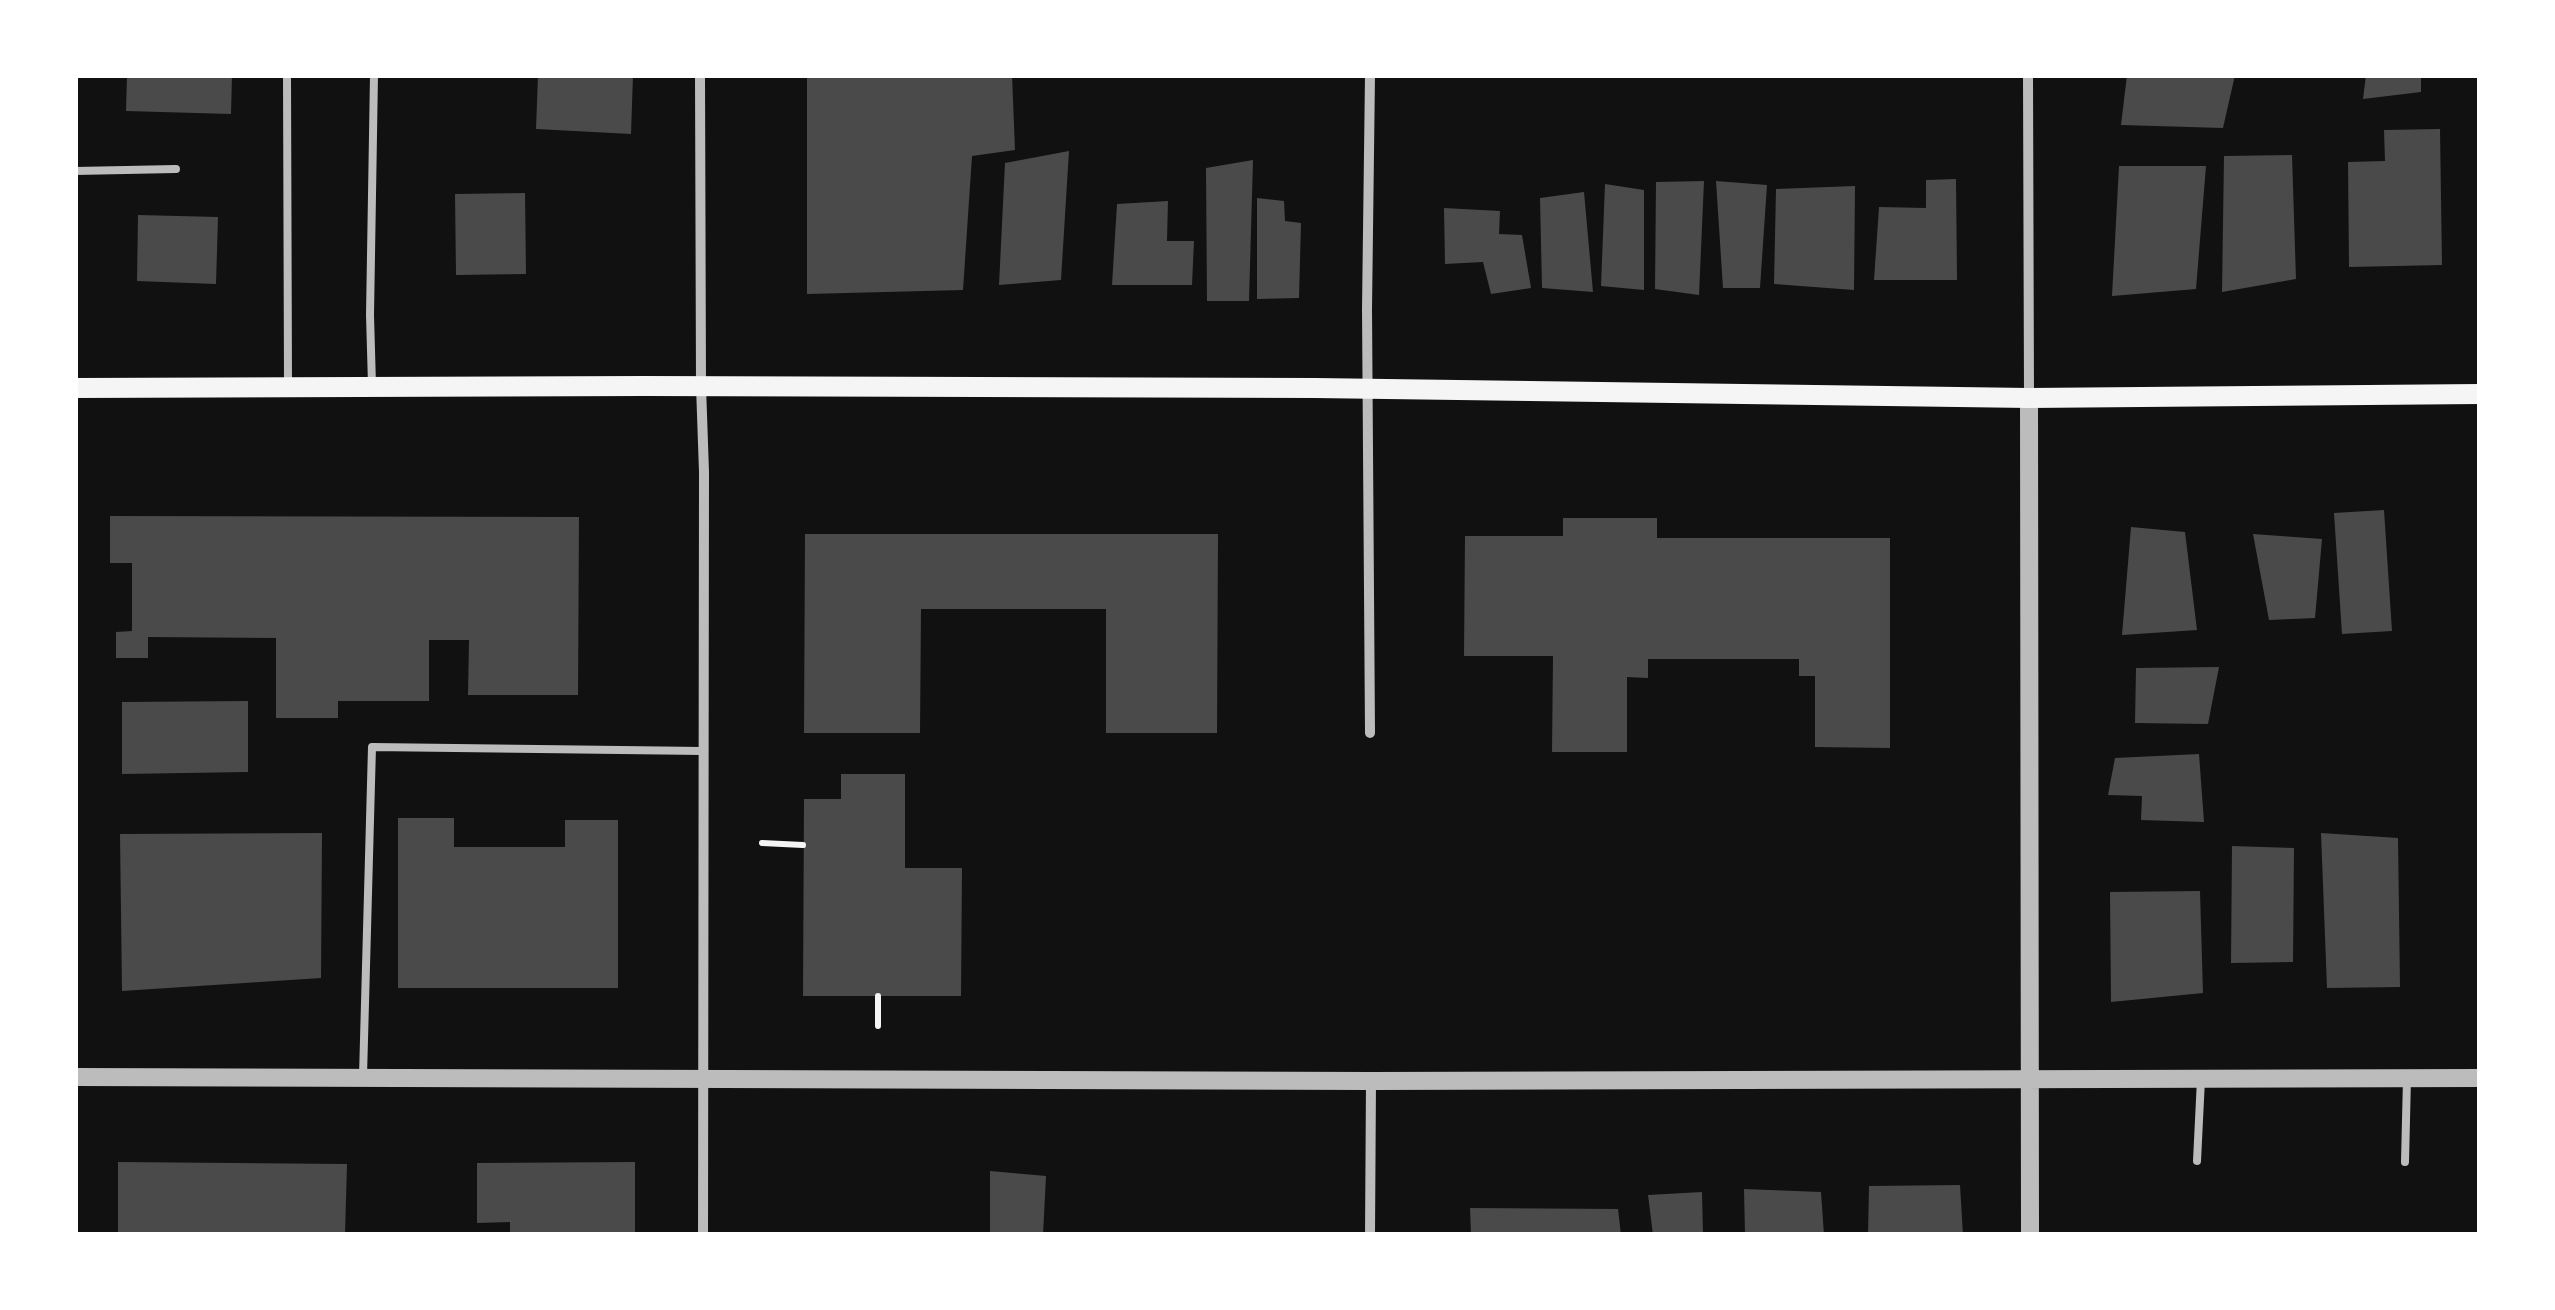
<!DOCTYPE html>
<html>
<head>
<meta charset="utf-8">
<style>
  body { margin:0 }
  #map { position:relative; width:2555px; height:1310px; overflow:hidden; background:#111; font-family:"Noto Serif",serif }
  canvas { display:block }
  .frame { position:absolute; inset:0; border:78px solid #fff; pointer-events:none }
</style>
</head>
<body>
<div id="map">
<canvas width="2555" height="1310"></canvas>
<div class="frame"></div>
</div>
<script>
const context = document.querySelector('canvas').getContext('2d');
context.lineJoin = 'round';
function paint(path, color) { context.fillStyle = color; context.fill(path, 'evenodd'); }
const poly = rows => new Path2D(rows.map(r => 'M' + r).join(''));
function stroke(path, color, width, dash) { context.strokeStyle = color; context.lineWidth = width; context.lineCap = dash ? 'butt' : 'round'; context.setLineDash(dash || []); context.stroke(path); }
paint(poly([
  [127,75,232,75,231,114,126,111],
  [538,75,633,75,631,134,536,129],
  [807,75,1012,75,1015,150,972,156,963,290,807,294],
  [2127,75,2235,75,2223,128,2121,125],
  [2366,75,2421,75,2421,92,2363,99],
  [2440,129,2442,265,2349,267,2348,162,2385,161,2384,130],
  [1069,151,1061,280,999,285,1005,163],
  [2292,155,2296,279,2222,292,2224,156],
  [1253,160,1249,301,1207,301,1206,168],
  [2119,166,2206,166,2196,289,2112,296],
  [1956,179,1957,280,1874,280,1879,207,1926,208,1926,180],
  [1704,181,1699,295,1655,289,1656,182],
  [1716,181,1767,185,1760,288,1723,288],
  [1605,184,1644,190,1644,290,1601,286],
  [1855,186,1854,290,1774,284,1776,189],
  [1584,192,1593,292,1542,288,1540,198],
  [525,193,526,274,456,275,455,194],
  [1257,198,1284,201,1285,221,1301,223,1299,298,1257,299],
  [1168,201,1167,241,1194,241,1192,285,1112,285,1117,204],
  [1444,208,1500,211,1499,234,1522,235,1531,288,1491,294,1483,262,1445,264],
  [138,215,218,217,216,284,137,281],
  [2384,510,2392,631,2342,634,2334,513],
  [110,516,579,517,578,695,468,695,469,640,429,640,429,701,338,701,338,718,276,718,276,638,148,637,148,658,116,658,116,632,132,631,132,563,110,563],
  [1563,518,1657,518,1657,538,1890,538,1890,748,1815,747,1815,676,1799,676,1799,659,1648,659,1648,678,1627,677,1627,752,1552,752,1553,656,1464,656,1465,536,1563,536],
  [2131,527,2185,532,2197,630,2122,635],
  [805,534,1218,534,1217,733,1106,733,1106,609,921,609,920,733,804,733],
  [2253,534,2322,539,2315,618,2269,620],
  [2219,667,2208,724,2135,723,2136,668],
  [248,701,248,772,122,774,122,702],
  [2199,754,2204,822,2141,820,2142,796,2108,795,2115,758],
  [841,774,905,774,905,868,962,868,961,996,803,996,804,799,841,799],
  [398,818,454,818,454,847,565,847,565,820,618,820,618,988,398,988],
  [322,833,321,978,122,991,120,834],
  [2321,833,2398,838,2400,987,2327,988],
  [2232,846,2294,848,2293,962,2231,963],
  [2200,891,2203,993,2111,1002,2110,892],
  [118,1162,347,1164,345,1235,118,1235],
  [635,1162,635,1235,510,1235,510,1222,477,1223,477,1163],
  [990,1171,1046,1176,1043,1235,990,1235],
  [1960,1185,1963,1235,1868,1235,1869,1186],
  [1744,1189,1821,1192,1824,1235,1745,1235],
  [1702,1192,1703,1235,1653,1235,1648,1195],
  [1470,1208,1618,1209,1621,1235,1471,1235]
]), '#4a4a4a');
stroke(poly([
  [762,843,803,845],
  [878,1026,878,996]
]), '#f5f5f5', 6);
stroke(poly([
  [287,75,288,383],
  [75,171,176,169],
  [372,385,370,315,374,75],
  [363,1076,372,747,703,751],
  [2197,1161,2201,1079],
  [2405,1162,2407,1078]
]), '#bcbcbc', 8);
stroke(poly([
  [700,75,701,386,704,472,703,1235],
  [2028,75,2029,398],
  [1370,733,1367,309,1370,75],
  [1370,1235,1371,1081]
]), '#bcbcbc', 10);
stroke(poly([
  [2029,398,2030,1235],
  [75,1077,1371,1081,2480,1078]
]), '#bcbcbc', 18);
stroke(poly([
  [75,388,644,386,1315,388,2029,398,2480,394]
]), '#f5f5f5', 20);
</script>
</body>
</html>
